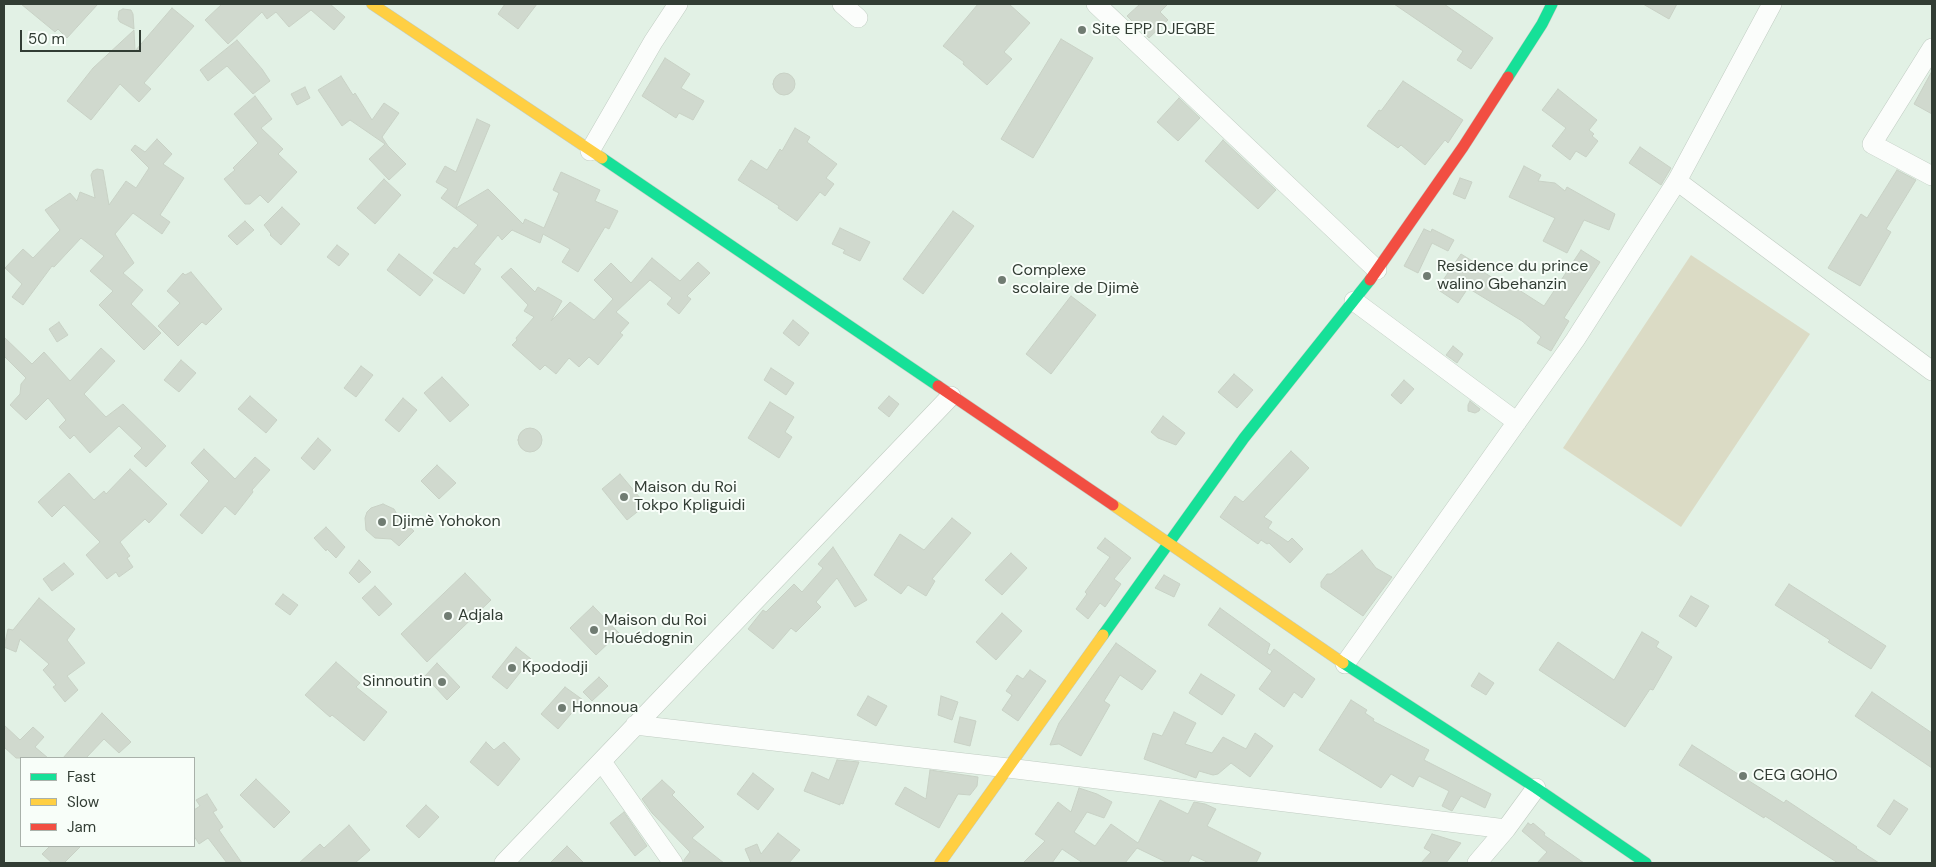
<!DOCTYPE html>
<html>
<head>
<meta charset="utf-8">
<style>
  body { margin:0 }
  #map { position:relative; width:1936px; height:867px; overflow:hidden; background:#e2f1e5; font-family:"DM Sans",sans-serif }
  canvas { display:block }
  .frame { position:absolute; inset:0; border:5px solid #323d34; pointer-events:none }
  .legend { position:absolute; left:20px; top:757px; width:175px; height:90px; box-sizing:border-box; background:#f8fef9; border:1px solid #a9b1aa; margin:0; padding:6px 9px; list-style:none; font-size:15px; color:#323d34 }
  .legend li { display:flex; align-items:center; gap:10px; height:25px }
  .legend b { width:25px; border:1px solid #a9b1aa }
  .scale { position:absolute; left:20px; top:30px; width:121px; height:22px; box-sizing:border-box; border:2px solid #323d34; border-top:0; padding-left:6px; font-size:15px; line-height:18px; white-space:nowrap; color:#323d34; -webkit-text-stroke:4px #f8fef9; paint-order:stroke }
</style>
</head>
<body>
<div id="map">
<canvas width="1936" height="867"></canvas>
<div class="frame"></div>
<ul class="legend">
<li><b style="height:6px;background:#16e098"></b>Fast</li>
<li><b style="height:6px;background:#ffcf43"></b>Slow</li>
<li><b style="height:6px;background:#f24e42"></b>Jam</li>
</ul>
<div class="scale">50 m</div>
</div>
<script>
const context = document.querySelector('canvas').getContext('2d');
context.lineJoin = 'round';
function paint(path, color) { context.fillStyle = color; context.fill(path, 'evenodd'); }
const poly = rows => new Path2D(rows.map(r => 'M' + r).join(''));
function stroke(path, color, width, dash) { context.strokeStyle = color; context.lineWidth = width; context.lineCap = dash ? 'butt' : 'round'; context.setLineDash(dash || []); context.stroke(path); }
function label(font, color, halo, rows, align = 'center') {
  context.font = font + ' "DM Sans",sans-serif'; context.lineWidth = 4; context.setLineDash([]); context.textBaseline = 'middle'; context.strokeStyle = halo; context.fillStyle = color; for (const [text, x, y, turn = 0] of rows) {
    context.save(); context.translate(x, y); context.rotate((+turn || 0) * Math.PI / 180); context.textAlign = isNaN(turn) ? turn : align; if (halo) context.strokeText(text, 0, 0); context.fillText(text, 0, 0); context.restore();
  }
}
paint(poly([
  [1691,255,1810,334,1681,527,1563,448]
]), '#dbdbc5');
const building = poly([
  [21,4,98,4,67,38,58,29,55,32,21,4],
  [222,4,330,4,345,17,334,30,311,10,289,27,276,12,267,19,262,12,228,44,205,20,222,4],
  [505,4,537,4,518,29,498,14,505,4],
  [978,4,1009,4,1030,23,1004,52,1012,59,987,85,963,64,964,62,943,46,978,4],
  [1140,4,1168,4,1160,12,1168,20,1149,38,1127,16,1140,4],
  [1394,4,1444,4,1493,38,1471,69,1457,60,1463,51,1394,4],
  [1643,4,1677,4,1669,19,1643,4],
  [172,8,194,26,144,83,151,89,139,102,120,84,91,120,67,101,93,68,134,30,135,51,172,8],
  [123,9,131,10,133,14,134,29,120,22,118,19,119,11,123,9],
  [1061,39,1093,58,1033,158,1001,139,1061,39],
  [237,40,262,69,270,81,253,94,227,66,208,81,200,70,237,40],
  [665,58,690,74,681,88,704,101,693,120,679,113,676,118,642,96,665,58],
  [1932,71,1932,114,1914,104,1932,71],
  '773 84a11 11 0 1 1 22 0a11 11 0 1 1-22 0Z',
  [341,76,353,95,355,93,372,120,384,103,399,113,382,137,388,146,406,164,389,180,369,159,385,144,350,120,342,126,318,90,341,76],
  [1403,81,1463,120,1448,143,1445,140,1425,165,1401,145,1398,148,1367,126,1379,110,1381,111,1403,81],
  [305,87,310,98,297,105,291,94,305,87],
  [1558,89,1597,120,1589,130,1594,134,1592,136,1598,141,1586,157,1576,151,1570,160,1552,146,1566,128,1542,110,1558,89],
  [255,96,272,119,261,128,283,149,278,154,297,172,268,203,260,195,250,204,245,204,224,179,235,170,233,168,258,143,234,114,255,96],
  [1179,98,1200,118,1178,141,1157,122,1179,98],
  [477,119,490,125,456,208,488,189,523,224,525,219,544,228,559,193,553,190,561,172,600,190,595,201,618,211,609,229,605,227,578,272,562,262,570,249,543,234,540,243,512,230,502,240,498,235,474,264,481,269,464,294,433,273,454,247,457,249,478,225,441,198,448,189,436,182,445,166,456,172,477,119],
  [795,128,810,137,807,142,837,164,826,178,834,184,825,196,820,192,797,221,778,208,779,206,738,180,751,160,767,170,780,149,782,151,795,128],
  [157,139,172,154,163,164,184,178,160,215,170,222,162,234,133,213,115,234,134,263,123,273,143,290,131,304,161,333,144,350,99,305,113,291,90,271,104,256,81,238,54,267,52,266,23,305,12,297,22,284,5,268,23,249,33,258,60,230,45,210,70,193,77,201,80,192,95,198,91,175,93,171,97,169,103,170,109,205,126,181,136,188,149,168,131,150,135,145,145,152,157,139],
  [1223,140,1276,190,1258,209,1205,161,1223,140],
  [1640,147,1671,168,1661,185,1629,163,1640,147],
  [1524,166,1541,175,1538,181,1555,183,1565,191,1567,187,1615,214,1609,230,1584,220,1567,253,1543,241,1555,218,1509,197,1524,166],
  [1897,170,1916,180,1886,229,1891,232,1860,286,1828,268,1861,214,1867,218,1897,170],
  [1460,178,1472,182,1465,199,1453,194,1460,178],
  [384,179,401,195,375,224,357,208,384,179],
  [282,207,300,224,281,245,270,235,271,234,264,225,282,207],
  [953,211,974,226,923,294,903,279,953,211],
  [245,221,254,230,237,245,228,236,245,221],
  [840,228,870,242,860,261,843,253,845,250,832,244,840,228],
  [1424,229,1431,232,1432,229,1454,240,1448,251,1432,243,1418,273,1404,266,1424,229],
  [337,245,349,254,339,266,327,257,337,245],
  [1581,250,1600,262,1564,318,1569,321,1551,351,1537,343,1541,337,1522,321,1468,288,1458,303,1437,289,1461,254,1482,267,1480,270,1506,286,1508,283,1544,306,1581,250],
  [399,254,433,280,420,296,387,270,399,254],
  [652,258,680,281,698,262,710,273,687,296,691,299,679,314,667,304,672,298,650,280,616,312,629,323,620,333,623,335,598,365,589,357,579,367,569,358,556,374,545,365,540,370,512,345,517,340,516,338,534,317,524,311,528,305,501,277,511,268,535,292,538,287,562,301,551,321,570,302,594,320,613,299,594,280,611,263,631,283,652,258],
  [191,272,222,309,206,325,202,322,178,346,158,326,180,303,167,291,183,273,185,275,191,272],
  [1071,296,1096,315,1051,374,1026,354,1071,296],
  [793,320,809,333,799,346,783,333,793,320],
  [59,322,68,335,57,342,49,329,59,322],
  [4,337,32,364,44,352,70,381,101,348,115,361,84,394,106,417,123,404,166,446,146,467,134,456,142,448,119,426,90,453,74,435,70,439,59,427,66,420,48,398,26,420,10,405,20,394,21,384,26,378,4,356,4,337],
  [1453,346,1463,354,1457,363,1446,355,1453,346],
  [181,360,196,373,179,392,164,380,181,360],
  [361,366,373,375,356,397,344,388,361,366],
  [771,368,794,383,786,395,764,380,771,368],
  [1234,374,1253,390,1237,408,1218,392,1234,374],
  [442,377,469,405,450,422,424,393,442,377],
  [1404,380,1414,389,1401,404,1391,395,1404,380],
  [250,396,277,420,266,433,238,409,250,396],
  [889,396,899,404,889,417,878,408,889,396],
  [403,398,417,410,399,432,385,420,403,398],
  [1470,401,1480,409,1479,411,1475,413,1468,411,1468,405,1470,401],
  [770,402,794,417,785,432,792,437,779,458,748,438,770,402],
  [1163,416,1185,433,1176,445,1158,438,1151,432,1163,416],
  '518 440a12 12 0 1 1 24 0a12 12 0 1 1-24 0Z',
  [318,438,331,450,314,470,301,458,318,438],
  [204,449,235,479,255,457,270,470,252,490,253,492,235,515,225,506,202,534,180,515,209,481,191,463,204,449],
  [1291,451,1309,468,1264,517,1272,522,1268,528,1288,542,1292,538,1303,549,1290,563,1269,543,1267,544,1261,540,1258,544,1220,517,1235,496,1243,502,1291,451],
  [437,465,456,483,439,499,421,481,437,465],
  [130,469,167,504,149,523,145,519,120,542,130,556,127,558,133,567,119,577,116,572,107,579,86,555,100,542,64,505,52,517,38,502,69,473,94,500,104,491,106,494,130,469],
  [620,474,646,505,627,520,602,489,620,474],
  [383,504,394,509,399,518,414,531,399,546,391,539,375,538,366,530,365,518,367,512,371,508,383,504],
  [952,518,971,533,932,579,935,581,926,596,908,585,901,594,874,575,900,534,924,550,952,518],
  [326,527,345,547,336,558,327,549,326,551,314,538,326,527],
  [1105,538,1131,558,1114,579,1121,584,1105,607,1100,603,1088,619,1076,609,1087,594,1085,592,1110,557,1097,548,1105,538],
  [833,547,867,600,855,607,837,578,816,602,821,607,796,632,791,628,773,649,748,629,763,610,766,612,794,584,802,592,823,568,818,564,833,547],
  [1362,550,1376,568,1392,577,1363,616,1321,587,1321,582,1327,574,1331,574,1362,550],
  [1011,553,1027,568,1002,595,985,580,1011,553],
  [359,560,371,572,359,583,349,573,359,560],
  [64,563,74,574,52,591,43,579,64,563],
  [465,573,491,600,427,662,401,634,465,573],
  [1164,575,1180,584,1174,597,1155,588,1164,575],
  [1789,584,1886,646,1871,669,1828,642,1830,640,1775,605,1789,584],
  [375,586,392,604,379,616,362,598,375,586],
  [283,594,298,605,290,615,275,604,283,594],
  [1691,596,1709,606,1696,627,1679,616,1691,596],
  [39,598,75,629,67,640,85,663,67,676,78,690,65,702,53,687,56,685,43,670,49,664,20,639,16,652,4,647,8,629,13,630,39,598],
  [593,606,619,633,596,655,570,628,593,606],
  [1220,608,1270,644,1267,653,1270,655,1274,649,1315,679,1302,698,1294,692,1284,707,1259,689,1272,671,1208,625,1220,608],
  [1002,613,1022,631,996,660,976,642,1002,613],
  [1642,632,1659,642,1656,647,1672,657,1653,690,1650,689,1625,727,1539,670,1558,642,1614,680,1642,632],
  [1116,643,1156,671,1142,690,1120,675,1104,701,1110,705,1081,756,1059,744,1050,745,1059,723,1116,643],
  [516,647,531,659,507,689,492,677,516,647],
  [336,662,360,683,356,687,387,712,364,741,332,715,330,717,305,695,336,662],
  [437,663,460,687,447,700,425,676,437,663],
  [1030,670,1046,681,1018,721,1002,710,1012,695,1006,691,1017,675,1023,679,1030,670],
  [1479,673,1494,683,1486,695,1471,686,1479,673],
  [1201,674,1235,695,1222,715,1189,693,1201,674],
  [599,677,608,686,592,701,583,692,599,677],
  [565,687,583,700,558,729,541,714,565,687],
  [1872,692,1932,733,1932,768,1855,716,1872,692],
  [868,696,887,706,876,726,857,715,868,696],
  [941,696,958,702,952,720,938,715,941,696],
  [1351,700,1367,710,1365,713,1374,719,1373,721,1429,750,1424,760,1491,794,1485,808,1461,796,1452,811,1442,806,1449,791,1419,776,1413,787,1391,774,1381,788,1319,750,1351,700],
  [1174,712,1196,723,1185,744,1212,753,1223,737,1246,749,1255,733,1273,746,1250,777,1231,763,1218,774,1213,775,1199,771,1196,778,1144,759,1153,733,1162,736,1174,712],
  [102,713,131,742,119,753,104,739,86,758,63,758,102,713],
  [960,717,976,721,970,746,954,742,960,717],
  [4,725,20,740,33,727,44,737,35,747,48,758,16,758,4,747,4,725],
  [486,742,494,750,504,742,520,759,498,786,470,762,486,742],
  [1692,745,1784,803,1786,800,1857,847,1856,848,1879,863,1838,863,1765,816,1764,818,1679,765,1692,745],
  [837,760,859,762,843,804,840,803,840,805,804,791,812,772,829,780,837,760],
  [930,770,978,777,977,786,970,795,958,794,939,828,895,804,905,787,926,799,930,770],
  [753,773,774,789,758,810,737,794,753,773],
  [256,779,290,812,274,828,240,795,256,779],
  [662,780,675,792,672,795,704,827,692,838,724,863,684,863,684,860,690,852,652,813,642,799,662,780],
  [1079,788,1097,794,1112,802,1104,818,1087,812,1074,832,1095,846,1111,824,1138,843,1160,800,1188,814,1194,802,1205,804,1216,809,1207,826,1261,853,1256,863,1209,863,1192,855,1188,863,1168,863,1137,848,1125,863,1083,863,1062,849,1052,863,1023,863,1045,841,1035,834,1058,802,1071,812,1079,788],
  [207,794,217,810,213,812,223,827,219,830,242,863,227,863,208,838,199,844,194,836,194,810,200,806,196,800,207,794],
  [1894,800,1908,809,1890,835,1877,826,1894,800],
  [426,805,439,817,419,838,406,826,426,805],
  [624,812,647,846,635,856,610,823,624,812],
  [1528,823,1531,825,1533,823,1545,833,1544,835,1584,863,1537,863,1547,852,1522,831,1528,823],
  [349,825,370,850,355,863,299,863,320,844,324,848,349,825],
  [778,833,800,850,789,863,751,863,745,849,757,844,761,854,778,833],
  [1432,834,1461,843,1446,863,1421,863,1431,852,1424,848,1432,834],
  [50,846,81,846,64,863,52,863,42,854,50,846],
  [567,846,584,863,550,863,567,846]
]);
paint(building, '#d0d9ce');
stroke(building, '#c8d1c5', 1);
const street = poly([
  [842,4,858,18],
  [1096,4,1377,270],
  [1932,48,1872,144,1932,176],
  [590,151,653,42,678,4],
  [1677,181,1932,371],
  [1354,301,1517,422],
  [1345,664,1575,340,1677,181,1772,4],
  [635,725,1008,768,1506,829],
  [602,762,673,863],
  [504,863,951,396],
  [1477,863,1506,829,1536,788]
]);
const fast = poly([
  [1508,77,1542,24,1552,4],
  [602,158,938,386],
  [1103,635,1244,438,1370,280],
  [1343,663,1536,788,1646,863]
]);
const slow = poly([
  [372,4,602,158],
  [1113,505,1343,663],
  [940,863,1103,635]
]);
const jam = poly([
  [1370,280,1463,147,1508,77],
  [938,386,1113,505]
]);
stroke(street, '#c0ccc2', 20);
stroke(fast, '#c0ccc2', 12);
stroke(slow, '#c0ccc2', 12);
stroke(jam, '#c0ccc2', 12);
stroke(street, '#fbfdfb', 19);
stroke(fast, '#16e098', 11);
stroke(slow, '#ffcf43', 11);
stroke(jam, '#f24e42', 11);
for (const [x, y, r, color] of [
  [1082,30,5,"#707c72"],
  [1427,276,5,"#707c72"],
  [1002,280,5,"#707c72"],
  [624,497,5,"#707c72"],
  [382,522,5,"#707c72"],
  [448,616,5,"#707c72"],
  [594,630,5,"#707c72"],
  [512,668,5,"#707c72"],
  [442,682,5,"#707c72"],
  [562,708,5,"#707c72"],
  [1743,776,5,"#707c72"]
]) { const dot = new Path2D(); dot.arc(x, y, r, 0, 2 * Math.PI); context.fillStyle = color; context.fill(dot); stroke(dot, '#f8fef9', 2); }
label('16px', '#323d34', '#f8fef9', [
  ["Site EPP DJEGBE",1092,30],
  ["Residence du prince",1437,267],
  ["walino Gbehanzin",1437,285],
  ["Complexe",1012,271],
  ["scolaire de Djimè",1012,289],
  ["Maison du Roi",634,488],
  ["Tokpo Kpliguidi",634,506],
  ["Djimè Yohokon",392,522],
  ["Adjala",458,616],
  ["Maison du Roi",604,621],
  ["Houédognin",604,639],
  ["Kpododji",522,668],
  ["Sinnoutin",432,682,"right"],
  ["Honnoua",572,708],
  ["CEG GOHO",1753,776]
], 'left');
</script>
</body>
</html>
